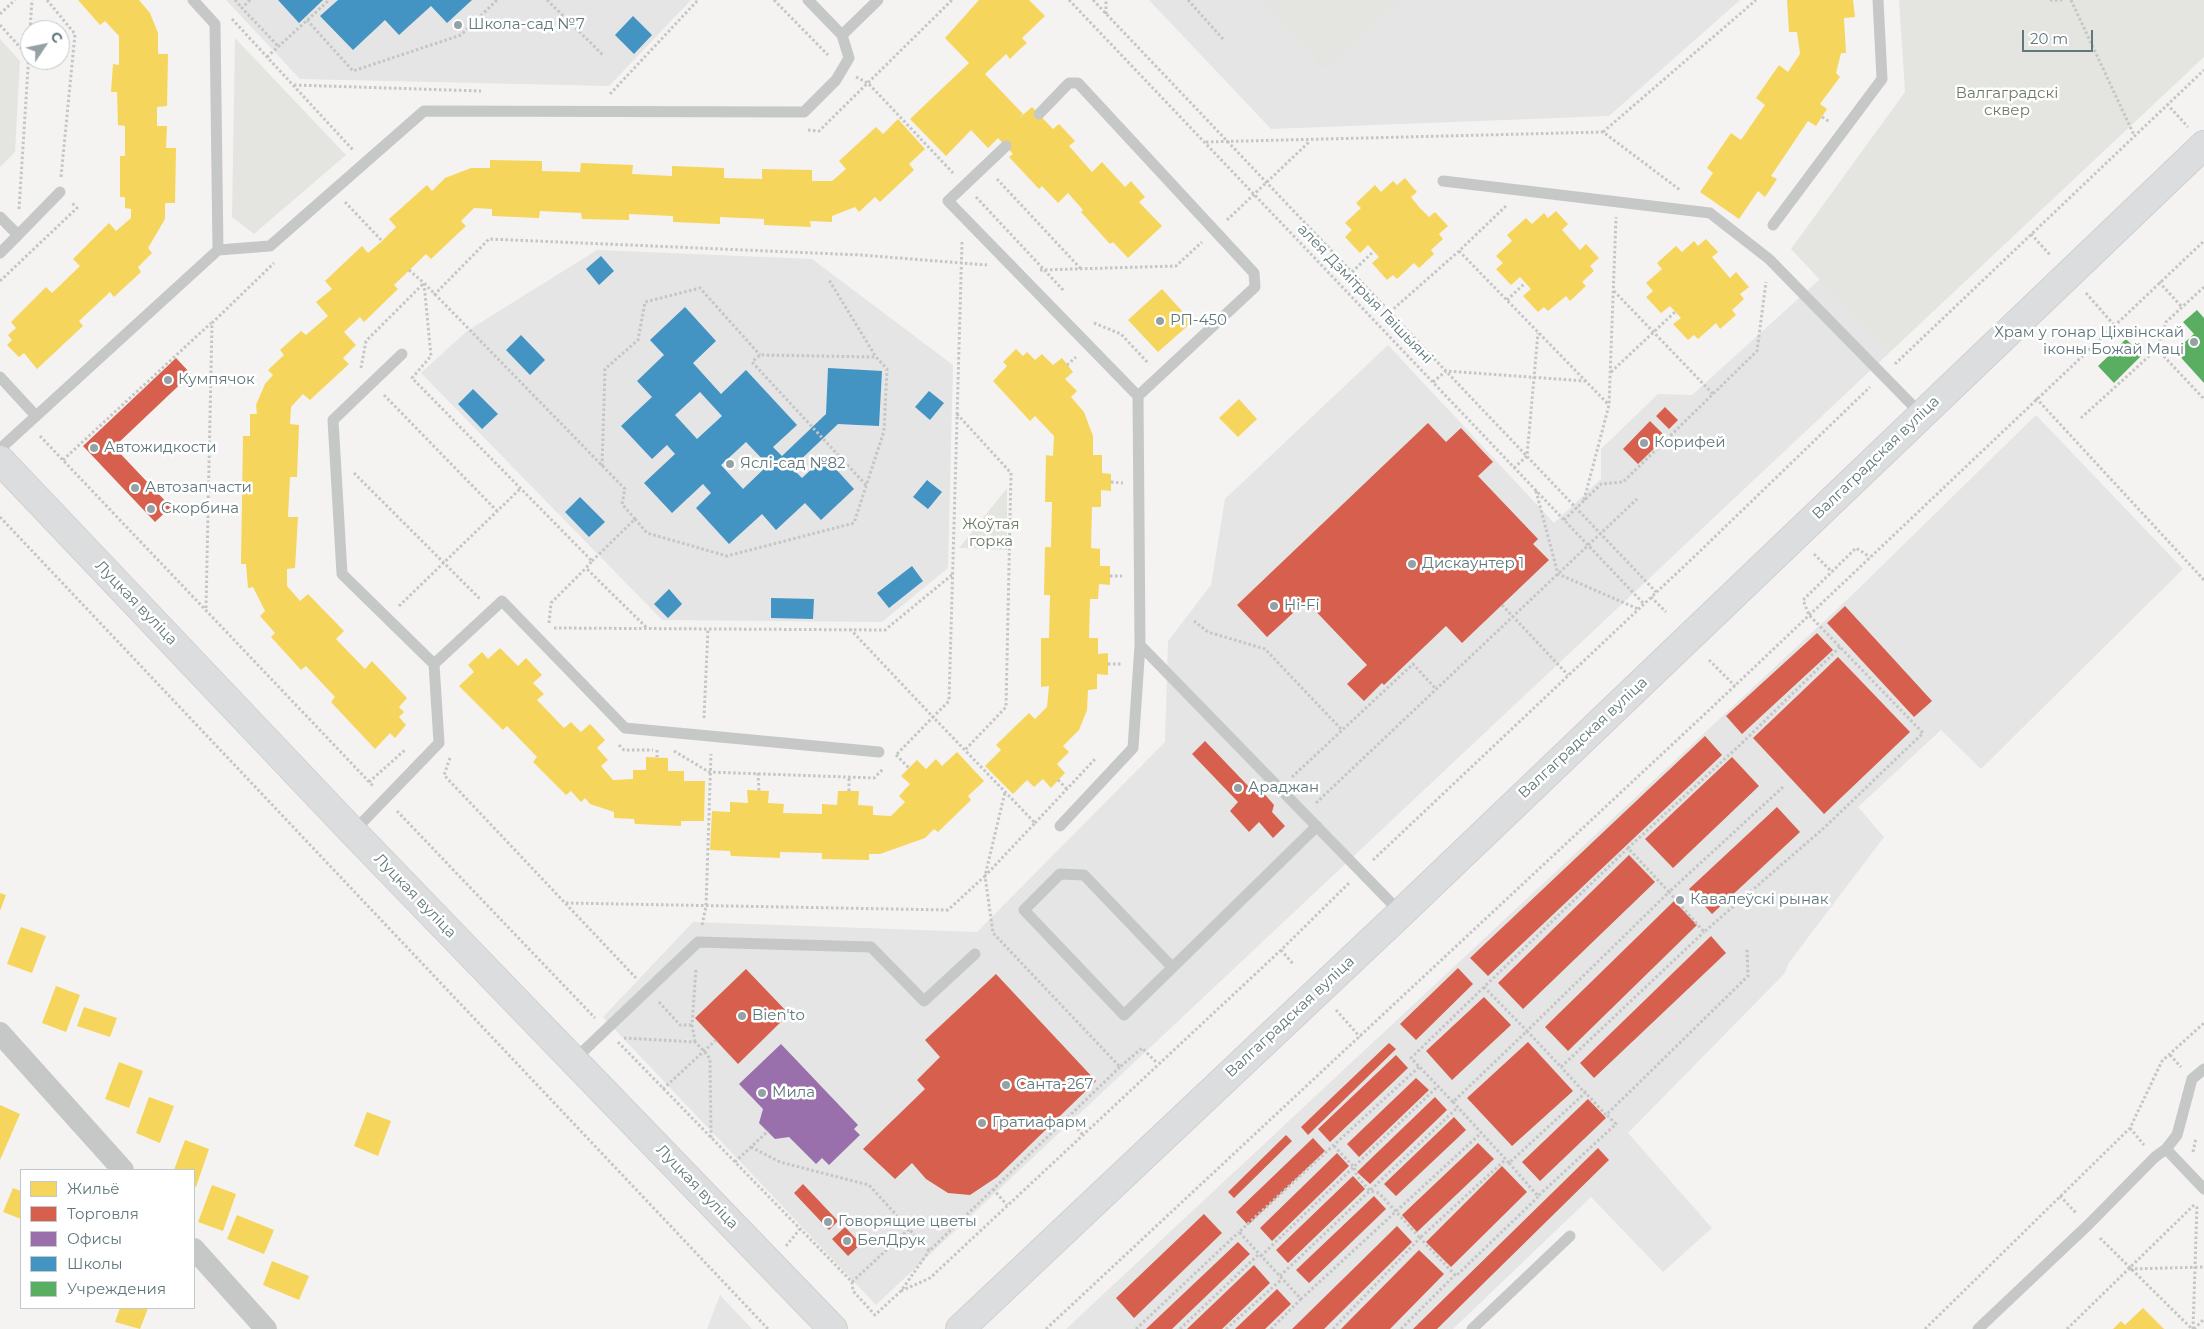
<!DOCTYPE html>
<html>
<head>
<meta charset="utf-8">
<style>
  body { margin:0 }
  #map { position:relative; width:2204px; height:1329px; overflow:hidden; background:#f4f3f2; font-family:Montserrat,sans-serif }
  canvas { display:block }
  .legend { position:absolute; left:20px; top:1169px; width:175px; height:140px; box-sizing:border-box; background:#fff; border:1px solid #bfc9cb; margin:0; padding:6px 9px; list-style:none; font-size:15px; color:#60777c }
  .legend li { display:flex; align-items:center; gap:10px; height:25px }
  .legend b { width:25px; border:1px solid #bfc9cb }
  .north { position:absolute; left:20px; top:20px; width:50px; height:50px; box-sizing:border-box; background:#fff; border:1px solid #bfc9cb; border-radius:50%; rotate:56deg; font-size:14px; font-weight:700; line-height:20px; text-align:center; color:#60777c }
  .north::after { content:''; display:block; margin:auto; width:18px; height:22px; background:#94a2a5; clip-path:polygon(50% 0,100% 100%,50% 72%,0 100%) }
  .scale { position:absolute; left:2022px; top:30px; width:71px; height:22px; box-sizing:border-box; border:2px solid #60777c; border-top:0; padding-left:6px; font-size:15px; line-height:18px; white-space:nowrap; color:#60777c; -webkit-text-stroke:4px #fff; paint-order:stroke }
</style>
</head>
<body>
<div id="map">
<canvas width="2204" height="1329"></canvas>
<ul class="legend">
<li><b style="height:14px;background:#f6d55c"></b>Жильё</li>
<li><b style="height:14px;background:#d6604d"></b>Торговля</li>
<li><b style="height:14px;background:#9970ab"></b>Офисы</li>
<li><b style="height:14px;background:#4393c3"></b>Школы</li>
<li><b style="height:14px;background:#5aae61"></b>Учреждения</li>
</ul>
<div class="north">С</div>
<div class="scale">20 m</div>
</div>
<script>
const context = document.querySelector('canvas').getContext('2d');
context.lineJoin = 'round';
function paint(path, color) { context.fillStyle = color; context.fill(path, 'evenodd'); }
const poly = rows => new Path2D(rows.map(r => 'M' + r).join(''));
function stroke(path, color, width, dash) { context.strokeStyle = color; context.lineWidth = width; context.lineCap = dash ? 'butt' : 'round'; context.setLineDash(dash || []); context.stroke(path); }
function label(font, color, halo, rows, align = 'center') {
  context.font = font + ' Montserrat,sans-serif'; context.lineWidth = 5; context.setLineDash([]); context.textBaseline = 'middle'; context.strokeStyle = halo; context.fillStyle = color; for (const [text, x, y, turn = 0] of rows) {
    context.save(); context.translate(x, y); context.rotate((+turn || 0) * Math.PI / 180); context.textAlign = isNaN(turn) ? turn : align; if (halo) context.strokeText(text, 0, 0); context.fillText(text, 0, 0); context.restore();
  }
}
paint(poly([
  [226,0,691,0,609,86,300,79],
  [1149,0,1740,0,1609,116,1271,129],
  [597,250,812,259,953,365,948,568,882,622,662,620,421,373,467,331],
  [1820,279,1889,353,876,1305,603,1017,693,922,977,932,1165,742,1168,641,1211,585,1225,499,1388,345,1554,523,1601,479,1601,449,1658,394,1692,395],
  [2036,415,2183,569,1981,769,1941,730,1858,807,1884,837,1788,964,1785,973,1628,1133,1712,1228,1663,1272,1591,1197,1453,1329,1066,1329,1850,597],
  [720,1295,752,1329,707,1329]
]), '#e4e5e4');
paint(poly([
  [1262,0,1400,0,1325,69],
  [1899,0,2204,0,2204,57,1889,353,1791,249,1905,92],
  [235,38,346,155,254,234,232,217],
  [0,39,20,61,15,152,0,167],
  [1007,488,1007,550,959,548]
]), '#e4e5e0');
paint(poly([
  [78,0,139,0,150,13,158,33,158,54,168,54,167,106,157,107,157,126,167,126,166,148,176,148,175,203,165,203,165,219,148,248,152,253,138,267,141,272,114,297,110,292,79,321,83,326,37,369,24,353,19,357,7,345,12,340,8,335,16,328,11,322,46,287,52,293,80,266,73,259,109,223,116,231,131,218,131,209,125,208,125,197,120,197,120,156,125,156,125,126,118,125,117,92,111,92,113,64,119,65,119,36,105,21,100,25],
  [979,0,1029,0,1045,16,1022,38,1027,43,1019,50,1010,59,1006,54,985,74,1023,114,1018,119,1032,107,1053,129,1059,124,1075,141,1069,146,1092,172,1102,162,1125,187,1131,181,1145,197,1139,202,1162,226,1128,258,1113,242,1110,244,1081,212,1083,210,1068,193,1058,203,1042,186,1039,189,1009,157,1013,154,998,138,988,148,971,130,946,156,910,119,969,63,945,38],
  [1787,0,1853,0,1855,17,1844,18,1846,53,1841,53,1836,73,1840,77,1820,104,1827,109,1816,126,1808,121,1771,176,1777,179,1765,197,1758,191,1739,219,1700,192,1713,173,1707,168,1731,133,1741,140,1765,105,1756,98,1779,65,1788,72,1800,54,1797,32,1789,32],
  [898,119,925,149,909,164,914,170,880,202,875,197,859,212,855,207,832,216,832,222,810,221,811,227,764,225,764,219,720,217,720,224,673,222,673,216,629,214,629,220,582,219,581,213,540,211,539,218,492,216,492,209,474,208,461,221,466,226,431,259,426,254,394,285,398,289,364,322,360,317,344,332,356,345,343,358,349,364,310,400,303,394,291,407,290,424,299,425,297,477,290,477,288,517,298,517,295,568,287,569,287,586,300,601,308,594,344,631,336,639,365,669,372,661,407,698,399,707,404,712,399,717,406,725,395,738,390,733,375,749,331,702,335,697,306,666,301,670,271,637,275,633,260,616,265,611,253,587,248,588,246,564,241,564,243,436,250,436,250,414,257,414,256,405,265,384,273,375,268,370,284,355,280,350,301,331,306,335,328,316,316,302,332,289,325,281,362,246,368,253,382,241,396,227,389,219,427,185,432,191,445,178,471,168,490,168,490,160,542,161,542,171,580,172,581,163,633,165,632,174,672,176,672,166,724,168,724,178,762,179,762,169,812,170,812,181,832,181,846,169,839,161,876,127,883,134],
  [1405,178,1417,192,1411,197,1419,207,1429,217,1435,212,1448,226,1439,234,1443,239,1431,250,1434,254,1419,268,1414,263,1397,279,1393,275,1387,280,1372,263,1379,257,1368,245,1360,253,1345,237,1352,230,1345,223,1361,208,1356,203,1375,185,1381,192,1393,181,1397,185],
  [1556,211,1568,224,1562,230,1580,250,1586,244,1599,258,1590,266,1594,271,1582,282,1586,286,1570,301,1566,296,1548,311,1544,307,1538,312,1523,296,1531,289,1520,277,1511,285,1496,269,1503,263,1496,256,1512,241,1507,235,1526,218,1532,224,1544,213,1548,218],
  [1706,239,1718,252,1712,257,1730,278,1736,272,1749,287,1740,294,1744,299,1732,310,1736,315,1720,329,1716,323,1698,339,1694,335,1688,340,1673,324,1681,318,1670,306,1661,313,1646,297,1653,291,1646,283,1662,269,1657,263,1676,246,1682,252,1694,241,1698,246],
  [1162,289,1192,322,1158,352,1128,320],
  [1016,349,1023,356,1027,352,1035,360,1042,354,1053,365,1062,358,1073,372,1065,379,1077,391,1071,397,1084,412,1093,436,1093,455,1102,455,1102,473,1111,474,1111,491,1101,490,1101,507,1092,507,1091,548,1100,549,1100,566,1110,566,1110,585,1099,584,1098,599,1090,599,1089,638,1098,638,1098,654,1108,653,1108,675,1097,674,1097,689,1088,690,1087,710,1079,730,1063,746,1069,752,1057,764,1065,773,1051,788,1043,779,1034,787,1027,780,1013,794,985,766,1001,750,996,745,1029,713,1035,719,1047,707,1049,686,1041,687,1041,638,1049,638,1050,595,1044,595,1045,547,1051,547,1052,502,1045,502,1046,455,1053,456,1054,436,1035,416,1030,421,993,381,1007,366,1003,362],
  [1239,399,1257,419,1238,437,1219,418],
  [500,648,518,666,526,658,542,675,533,683,544,694,537,700,564,728,571,722,581,732,590,724,605,740,597,748,608,760,601,766,613,780,633,779,633,770,646,770,646,757,668,758,668,771,684,771,684,781,705,781,704,821,681,821,681,826,635,824,634,819,614,818,614,812,590,804,585,798,581,802,571,791,566,795,533,762,537,757,507,726,503,730,459,686,474,672,468,665,482,652,488,659],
  [957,752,984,781,968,796,971,800,938,832,934,829,925,838,880,854,869,854,869,860,822,859,822,853,780,852,780,858,731,856,730,851,710,850,712,811,730,812,730,802,748,803,747,790,769,791,768,803,784,804,783,813,822,814,822,804,837,805,838,791,859,791,858,805,873,806,873,815,891,816,905,802,899,796,910,784,901,776,917,760,926,769,936,759,942,766],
  [0,893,6,895,0,911],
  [21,927,46,936,32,973,7,964],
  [56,986,80,995,66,1032,42,1023],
  [84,1007,117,1018,110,1037,77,1026],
  [119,1062,143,1071,129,1108,105,1099],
  [149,1097,174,1106,160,1143,136,1133],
  [0,1105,20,1114,0,1160],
  [367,1112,391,1121,378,1156,354,1146],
  [185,1140,209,1149,196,1187,194,1186,194,1170,174,1170],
  [212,1185,236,1194,223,1231,198,1222],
  [13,1188,21,1191,21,1219,3,1212],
  [237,1215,274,1230,264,1254,227,1239],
  [272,1261,309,1276,299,1300,263,1285],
  [120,1308,148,1308,140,1329,115,1322],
  [2143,1308,2164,1329,2113,1329,2121,1321,2125,1325]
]), '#f6d55c');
paint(poly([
  [176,358,191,374,114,447,171,507,155,522,83,446],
  [1665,407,1678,420,1669,429,1656,416],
  [1650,421,1666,437,1638,464,1623,449],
  [1428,423,1446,442,1461,428,1493,462,1478,476,1538,539,1533,544,1549,560,1462,643,1446,626,1384,685,1382,683,1364,701,1347,684,1367,665,1306,601,1267,637,1237,605],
  [1845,606,1932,701,1914,717,1827,623],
  [1817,633,1833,650,1742,734,1726,716],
  [1838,657,1910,732,1824,814,1753,738],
  [1705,736,1722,755,1488,976,1470,958],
  [1205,741,1253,791,1261,790,1274,805,1272,812,1285,826,1273,838,1259,822,1249,832,1230,811,1238,802,1192,754],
  [1732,757,1759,786,1673,868,1645,839],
  [1777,807,1800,832,1712,914,1689,889],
  [1629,855,1655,882,1523,1009,1498,983],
  [1674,901,1697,925,1568,1051,1545,1027],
  [1711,936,1726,953,1594,1078,1580,1063],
  [1458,968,1473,984,1416,1040,1400,1024],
  [746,969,789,1014,738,1064,695,1018],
  [996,974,1096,1081,997,1177,970,1195,948,1193,926,1179,912,1163,895,1179,863,1149,925,1089,917,1080,940,1057,925,1040],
  [1484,997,1511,1025,1452,1080,1426,1051],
  [1528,1042,1573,1091,1512,1146,1467,1098],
  [1389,1043,1396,1049,1308,1135,1301,1127],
  [1396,1055,1408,1068,1330,1142,1318,1129],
  [1416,1078,1429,1090,1359,1157,1347,1144],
  [1435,1097,1447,1110,1370,1184,1357,1172],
  [1588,1099,1606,1118,1540,1181,1522,1162],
  [1454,1117,1466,1130,1396,1196,1384,1184],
  [1286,1135,1292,1141,1234,1198,1228,1192],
  [1313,1138,1325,1151,1248,1225,1236,1212],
  [1478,1143,1494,1159,1417,1232,1402,1215],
  [1598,1148,1609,1160,1437,1329,1413,1329],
  [1337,1153,1349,1166,1272,1241,1260,1228],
  [1502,1166,1527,1192,1451,1267,1426,1242],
  [1353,1176,1365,1189,1288,1263,1276,1250],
  [803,1184,838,1221,829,1230,794,1193],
  [1374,1196,1386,1209,1309,1283,1296,1270],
  [1204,1214,1222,1233,1134,1318,1116,1298],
  [1397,1226,1412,1242,1324,1329,1292,1329],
  [845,1227,861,1244,848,1256,832,1239],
  [1238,1242,1250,1254,1172,1329,1146,1329],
  [1419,1250,1444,1274,1390,1329,1341,1329],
  [1254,1265,1270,1283,1222,1329,1187,1329],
  [1277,1289,1291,1304,1265,1329,1235,1329]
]), '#d6604d');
paint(poly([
  [781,1044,858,1125,854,1129,860,1135,829,1165,822,1158,816,1164,789,1137,775,1139,759,1123,763,1109,739,1084]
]), '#9970ab');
paint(poly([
  [278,0,323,0,299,23],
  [338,0,472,0,447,23,431,6,399,35,385,20,353,50,320,16],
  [633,16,652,35,634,54,615,35],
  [601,256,614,271,599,285,586,269],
  [685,307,716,341,693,363,721,394,746,370,797,425,773,447,782,456,826,414,828,368,882,371,879,426,838,424,792,468,802,478,825,457,854,489,821,520,805,503,776,530,762,514,729,544,696,508,711,493,703,484,672,513,644,483,675,454,667,445,652,459,621,426,652,397,637,381,664,355,650,340],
  [700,392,722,416,697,439,675,415],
  [746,442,768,465,743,489,721,465],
  [521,335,545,360,530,375,506,350],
  [473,389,498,414,482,429,458,404],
  [929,391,944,403,930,420,915,407],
  [927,480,942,492,928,509,913,497],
  [580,497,605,522,589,537,565,512],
  [912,566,923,581,889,608,877,593],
  [669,589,682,604,668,618,654,604],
  [771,598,814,599,813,619,771,618]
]), '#4393c3');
paint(poly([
  [2197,310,2204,318,2204,383,2175,351,2194,334,2183,322],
  [2126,339,2142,355,2114,383,2098,366]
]), '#5aae61');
const secondary = poly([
  [0,460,353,832,833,1329],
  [960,1329,1401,913,2204,145]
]);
stroke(secondary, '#cfd0d0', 30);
stroke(poly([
  [47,0,75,34,61,177],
  [235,0,242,8],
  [250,0,242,8,278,46],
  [547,0,604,56],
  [774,0,828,55],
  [1069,0,1644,604],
  [1093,0,1656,592],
  [1188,0,1223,39],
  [2050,0,2062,0],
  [2071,0,2134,135],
  [0,14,15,0],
  [1106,14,1106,0],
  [232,19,353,150],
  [307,20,353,71,461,35,497,0],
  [0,25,28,56],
  [30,30,32,0],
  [267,57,328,1],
  [856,77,868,83,953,173],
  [294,85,481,91],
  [610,94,698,0],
  [2167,104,2188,127],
  [1822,117,1830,122],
  [808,130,819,131,952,0],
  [1603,132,1756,0],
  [1206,142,1603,132,1680,190],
  [997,179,1081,269],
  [976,197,1064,291],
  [345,202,382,241],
  [1506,206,1459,251,1609,405],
  [19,209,30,37],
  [1227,220,1310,141],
  [2031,234,2051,256],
  [962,242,949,701,933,717,1035,823,985,876,993,933,1120,1067,1142,1048,1157,1063],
  [409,270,424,283,431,356,412,378,592,561,586,568,647,628],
  [1040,270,1176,266,1202,242],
  [1352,272,1374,251],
  [0,281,77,208,72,203],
  [2159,282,2182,307],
  [2204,287,2166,322,2157,349,2204,399],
  [1614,291,1713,394],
  [2086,293,2114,325],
  [434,295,489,239,861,255,987,265],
  [1507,300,1525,283],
  [1390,312,1459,251],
  [1094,323,1121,334,1149,364],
  [1895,364,2204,70],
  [1067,365,1076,357],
  [361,368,366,341,424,283,625,489,622,504,635,519,592,561],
  [1611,372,1675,312],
  [1433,382,1446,371,1585,381],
  [384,395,497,511],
  [2036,398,2204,580],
  [957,414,1011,473,1006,707,965,750],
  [2081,418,2157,349],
  [40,436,374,787],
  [63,460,211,323],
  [602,466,605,369,638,340,645,302,700,288,760,355],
  [1514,468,1527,456,1538,333],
  [354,473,480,599],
  [1111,482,1123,483],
  [866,485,752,362,760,355,876,357],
  [1536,491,1558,574,1638,609],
  [1584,500,1609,405,1616,217],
  [0,517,768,1329],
  [635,519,647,533,727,556,854,523,884,431,887,369,876,357,829,280],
  [1564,520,1601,484,1623,482,1757,351,1766,282],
  [1814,554,1832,572],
  [1110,576,1122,576],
  [1651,597,1666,612],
  [1502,605,1568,675],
  [399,606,521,488],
  [206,608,212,323,274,263],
  [1194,621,1208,632,1265,649,1342,730],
  [549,623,551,603,586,568],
  [554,628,885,630,953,574],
  [850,629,933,717,896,755],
  [1709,660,1735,686],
  [1108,664,1122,664],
  [704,718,708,629],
  [619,745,624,750,653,750],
  [657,750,657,757],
  [674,751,709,772,874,778,883,769],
  [896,755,909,768],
  [450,758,444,775,636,978],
  [758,773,759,791],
  [1292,777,1413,664,1436,689],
  [1058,780,1067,789],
  [369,782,406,749],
  [1783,787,1669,892,1628,848,1741,744,1840,647],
  [849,791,849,777],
  [1316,803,1637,499],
  [397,811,595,1018],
  [1035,823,1096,758],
  [1628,848,1484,987,1527,1031,1669,892,1704,932,1825,827,1923,733,1809,615,1803,600,1856,548,1870,557],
  [1373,860,1697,554,1870,387],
  [566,903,948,910,985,876,1005,792],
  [702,925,706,906,711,754],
  [1281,950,1294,965],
  [1484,987,1411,1058,1453,1102,1527,1031,1561,1067,1704,932],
  [659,1002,680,1025,692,1025],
  [1336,1010,1360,1037],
  [624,1038,695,1042,704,1051,710,1059,711,1138],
  [618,1042,852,1282,853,1291,875,1315,901,1291,929,1251],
  [695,1042,692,1025,696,968],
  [2170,1055,2181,1067],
  [1419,1067,1239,1232,1301,1299,1481,1133],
  [663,1089,716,1040],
  [1584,1091,1606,1115,1748,976,1747,949],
  [1453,1102,1509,1163,1585,1093,1561,1067],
  [1067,1118,1082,1134],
  [2130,1128,2144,1145],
  [1334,1146,1354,1167,1357,1176,1370,1191,1379,1193,1420,1238,1506,1159],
  [751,1147,780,1162,869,1185,909,1229],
  [2193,1152,2196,1138],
  [735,1162,768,1131],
  [1509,1163,1538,1196,1616,1124,1606,1114],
  [993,1189,1007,1205],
  [2060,1196,2077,1214],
  [2100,1238,2192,1329],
  [786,1246,800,1229],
  [1261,1256,1438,1086],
  [2130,1269,2204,1267],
  [1280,1276,1458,1107],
  [852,1282,909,1229,929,1251,1120,1067],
  [901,1291,930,1278,1281,950,1349,883],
  [1046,1329,1706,713,2204,241],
  [1136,1329,1239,1232],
  [1180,1329,1259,1254],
  [1226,1329,1282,1279],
  [1271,1329,1301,1299],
  [1333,1329,1420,1238,1456,1276,1539,1196],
  [1401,1329,1455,1275],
  [1925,1329,2130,1128,2162,1061,2204,1023],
  [2067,1329,2195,1204],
  [2193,1329,2197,1205],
  [2194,1329,2204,1319]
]), '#c4c6c6', 3, [2.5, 2.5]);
stroke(poly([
  [193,0,215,24,218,250],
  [842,35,878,0],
  [1039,114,1069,83,1078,83,1254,273,1255,287,1138,396],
  [1006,146,948,201,1138,396,1140,645,1401,913],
  [1443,181,1710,213,1769,259,1921,414],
  [0,217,18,235,0,253],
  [1773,225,1882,79,1878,0],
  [18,235,60,192],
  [402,354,333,420,342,574,434,664],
  [0,377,36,416],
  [0,449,218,250,270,246,424,111,804,112,836,80,849,58,842,35,808,0],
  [1060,826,1133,748,1140,645],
  [353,832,439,743,434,664,502,601,625,728,879,752],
  [1172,967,1084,875,1060,874,1024,910,1124,1015,1317,826],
  [574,1060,698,942,871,947,924,1001,975,954],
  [2166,1149,2204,1189],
  [1472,1329,1570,1236],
  [1978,1329,2088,1225,2155,1157,2166,1149,2177,1135,2192,1079,2204,1069]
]), '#c6c8c8', 11);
stroke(poly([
  [0,1033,123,1170],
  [194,1249,266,1329]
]), '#c6c8c8', 22);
stroke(secondary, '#dcddde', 28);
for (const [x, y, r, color] of [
  [458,25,5,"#94a2a5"],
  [1160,321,5,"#94a2a5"],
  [2194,342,5,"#94a2a5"],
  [168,380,5,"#94a2a5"],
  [1644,443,5,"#94a2a5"],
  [94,448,5,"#94a2a5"],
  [730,464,5,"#94a2a5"],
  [135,488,5,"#94a2a5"],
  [151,509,5,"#94a2a5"],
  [1412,564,5,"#94a2a5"],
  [1274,606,5,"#94a2a5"],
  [1238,788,5,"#94a2a5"],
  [1680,900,5,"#94a2a5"],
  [742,1016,5,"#94a2a5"],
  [1006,1085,5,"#94a2a5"],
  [762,1093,5,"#94a2a5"],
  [982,1123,5,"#94a2a5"],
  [828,1222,5,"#94a2a5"],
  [847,1241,5,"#94a2a5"]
]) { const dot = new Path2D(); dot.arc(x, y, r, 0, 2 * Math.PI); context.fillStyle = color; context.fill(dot); stroke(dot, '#fff', 2); }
label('15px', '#60777c', '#fff', [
  ["Школа-сад №7",468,25],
  ["РП-450",1170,321],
  ["Храм у гонар Ціхвінскай",2184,333,"right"],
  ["іконы Божай Маці",2184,350,"right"],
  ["Кумпячок",178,380],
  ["Корифей",1654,443],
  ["Автожидкости",104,448],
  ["Яслі-сад №82",740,464],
  ["Автозапчасти",145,488],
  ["Скорбина",161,509],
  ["Дискаунтер 1",1422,564],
  ["Hi-Fi",1284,606],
  ["Араджан",1248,788],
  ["Кавалеўскі рынак",1690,900],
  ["Bien'to",752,1016],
  ["Санта-267",1016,1085],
  ["Мила",772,1093],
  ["Гратиафарм",992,1123],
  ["Говорящие цветы",838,1222],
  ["БелДрук",857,1241]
], 'left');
label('15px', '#6d7a63', '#fff', [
  ["Валгаградскі",2007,94],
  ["сквер",2007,111],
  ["Жоўтая",991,525],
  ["горка",991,542]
]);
label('15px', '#60777c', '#fff', [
  ["алея Дзмітрыя Гвішыяні",1365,294,46],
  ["Валгаградская вуліца",1876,458,-44],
  ["Луцкая вуліца",136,603,46],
  ["Валгаградская вуліца",1583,738,-43],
  ["Луцкая вуліца",415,896,46],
  ["Валгаградская вуліца",1290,1017,-43],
  ["Луцкая вуліца",697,1187,46]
]);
</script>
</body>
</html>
